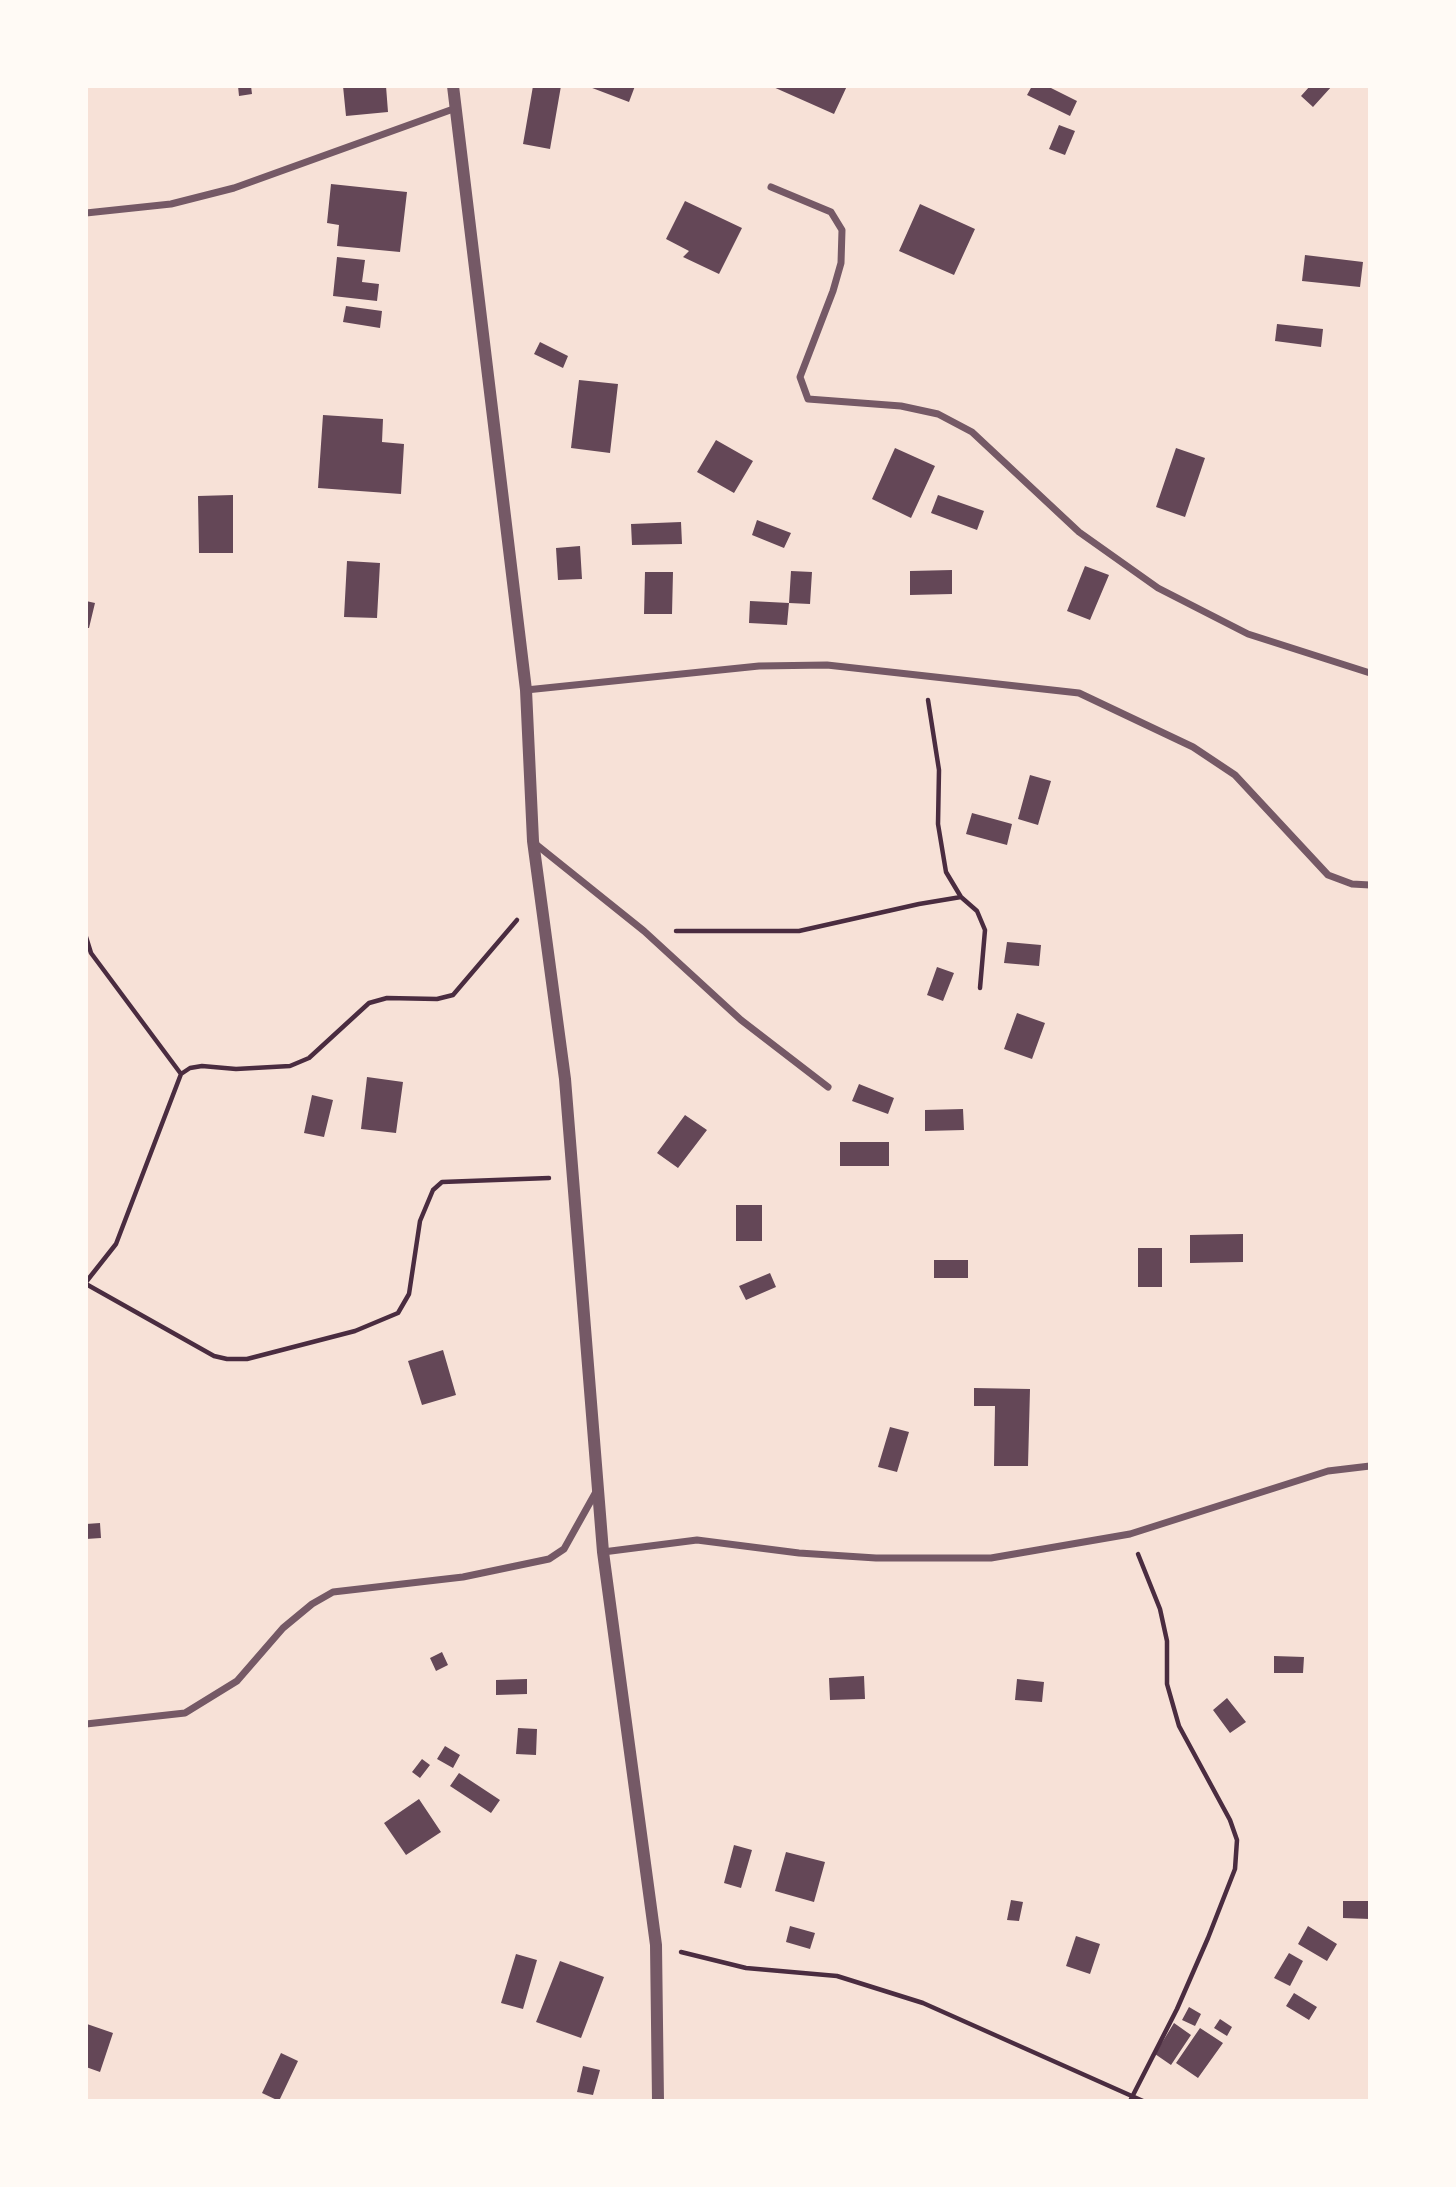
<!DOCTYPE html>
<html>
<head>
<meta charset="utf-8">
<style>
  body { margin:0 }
  #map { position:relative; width:1456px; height:2187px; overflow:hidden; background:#f7e1d7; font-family:"Open Sans",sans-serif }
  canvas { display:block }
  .frame { position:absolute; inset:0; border:88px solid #fffaf5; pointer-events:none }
</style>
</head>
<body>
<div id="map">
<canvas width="1456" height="2187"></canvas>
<div class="frame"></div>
</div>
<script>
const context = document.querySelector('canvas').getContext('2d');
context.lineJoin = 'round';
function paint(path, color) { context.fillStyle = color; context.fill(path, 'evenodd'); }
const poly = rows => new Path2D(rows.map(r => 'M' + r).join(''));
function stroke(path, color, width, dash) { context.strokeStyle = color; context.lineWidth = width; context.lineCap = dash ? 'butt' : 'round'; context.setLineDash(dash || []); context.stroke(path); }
paint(poly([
  [238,86,251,86,252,94,239,96],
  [343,86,386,86,388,112,346,116],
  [533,86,561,86,550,149,523,144],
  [587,86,635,86,629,102],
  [771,86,847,86,834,114],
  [1032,86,1047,86,1077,101,1070,116,1027,95],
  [1310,86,1332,86,1313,107,1301,96],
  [1059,125,1075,131,1065,155,1049,149],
  [331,184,407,192,400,252,337,246,339,225,327,223],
  [685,201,742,228,719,274,683,257,689,251,666,239],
  [920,204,975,229,954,275,899,251],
  [1305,255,1363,262,1360,287,1302,281],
  [337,257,365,260,362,282,379,284,377,301,333,296],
  [346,306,382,311,380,328,343,322],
  [1277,324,1323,329,1321,347,1275,341],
  [540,342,568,356,563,368,534,354],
  [579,380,618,384,610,453,571,448],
  [323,415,383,419,382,442,404,444,401,494,318,488],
  [716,440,753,461,734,493,697,472],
  [895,448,935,466,911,518,872,499],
  [1176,448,1205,458,1185,517,1156,507],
  [233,495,233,553,199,553,198,496],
  [938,495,984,511,977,530,931,513],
  [757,520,791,533,784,548,752,535],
  [681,522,682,544,632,545,631,524],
  [580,546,582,579,558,580,556,548],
  [347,561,380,563,377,618,344,617],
  [1085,566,1109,575,1090,620,1067,611],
  [952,570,952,594,910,595,910,571],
  [791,571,812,572,810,604,789,603],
  [645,572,673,572,672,614,644,614],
  [86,601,95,603,89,628,86,628],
  [750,601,789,603,787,625,749,623],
  [1030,775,1051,781,1038,825,1018,819],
  [972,813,1012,824,1007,845,966,834],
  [1007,942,1041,945,1039,966,1004,963],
  [937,967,954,973,943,1001,927,995],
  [1017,1013,1045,1023,1032,1059,1004,1049],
  [367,1077,403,1082,396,1133,361,1129],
  [859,1084,894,1098,888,1114,852,1101],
  [312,1095,333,1100,324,1137,304,1133],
  [963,1109,964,1130,925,1131,925,1110],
  [685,1115,707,1130,678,1168,657,1153],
  [840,1142,889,1142,889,1166,840,1166],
  [736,1205,762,1205,762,1241,736,1241],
  [1243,1234,1243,1262,1190,1263,1190,1235],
  [1138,1248,1162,1248,1162,1287,1138,1287],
  [934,1260,968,1260,968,1278,934,1278],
  [770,1273,776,1287,746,1300,739,1286],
  [443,1350,456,1395,422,1405,408,1361],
  [974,1388,1030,1389,1028,1466,994,1466,995,1406,974,1406],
  [890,1427,909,1432,897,1472,878,1467],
  [100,1523,101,1538,86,1539,86,1524],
  [442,1652,448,1665,436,1671,430,1658],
  [1274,1656,1304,1657,1303,1673,1274,1673],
  [864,1676,865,1699,830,1700,829,1678],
  [527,1679,527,1694,496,1695,496,1680],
  [1017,1679,1044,1682,1042,1702,1015,1700],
  [1227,1698,1246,1722,1230,1733,1213,1710],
  [518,1728,537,1729,536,1755,516,1754],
  [445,1746,460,1755,453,1768,437,1759],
  [422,1759,430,1765,420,1778,412,1772],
  [459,1773,500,1800,491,1813,450,1786],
  [419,1799,441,1832,406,1855,384,1823],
  [734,1845,752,1850,741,1888,724,1883],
  [786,1852,825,1862,814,1902,775,1891],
  [1011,1900,1023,1902,1019,1921,1007,1920],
  [1343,1901,1370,1901,1370,1919,1343,1918],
  [790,1926,815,1933,810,1949,786,1942],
  [1308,1926,1337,1944,1327,1961,1298,1944],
  [1076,1936,1100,1944,1090,1974,1066,1966],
  [1289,1953,1303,1961,1290,1986,1274,1978],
  [516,1954,537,1960,523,2009,501,2003],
  [560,1961,604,1977,581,2038,536,2022],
  [1294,1993,1317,2007,1309,2020,1286,2006],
  [1189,2007,1201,2014,1195,2026,1182,2020],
  [1220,2019,1232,2027,1227,2036,1214,2028],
  [1174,2023,1191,2035,1171,2065,1155,2054],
  [87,2024,113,2033,100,2072,86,2067],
  [1200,2028,1223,2043,1198,2078,1176,2063],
  [281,2053,298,2061,279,2101,262,2093],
  [583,2066,600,2070,593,2095,577,2092]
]), '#644757');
stroke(poly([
  [928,700,939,770,938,824,946,872,961,897,977,911,985,930,980,988],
  [676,931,799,931,919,904,961,897],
  [86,937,91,953,181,1074],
  [86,1282,116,1244,181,1074,190,1068,202,1066,236,1069,290,1066,309,1058,369,1003,387,998,437,999,453,995,517,920],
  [86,1284,214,1356,227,1359,247,1359,355,1331,398,1313,409,1294,420,1221,433,1190,442,1182,549,1178],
  [681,1952,746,1968,837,1976,923,2003,1143,2101],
  [1130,2101,1177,2009,1208,1938,1235,1869,1237,1840,1230,1820,1179,1726,1167,1684,1167,1641,1160,1609,1138,1554]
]), '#4a2c40', 4.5);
stroke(poly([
  [771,187,831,212,842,230,841,263,833,291,800,377,808,399,901,406,938,414,972,432,1079,532,1158,588,1248,634,1370,673],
  [86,213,171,204,234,188,456,108],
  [526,690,759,666,827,665,1079,693,1193,747,1235,775,1328,875,1352,884,1370,885],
  [533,842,644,931,741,1020,828,1087],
  [603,1552,697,1540,799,1553,876,1558,991,1558,1130,1534,1328,1471,1370,1466],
  [86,1724,185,1713,237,1681,283,1628,312,1604,333,1592,463,1577,549,1559,564,1549,597,1490]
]), '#755966', 7);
stroke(poly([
  [453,86,526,690,533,841,565,1079,603,1552,656,1945,658,2101]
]), '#755966', 12);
</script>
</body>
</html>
